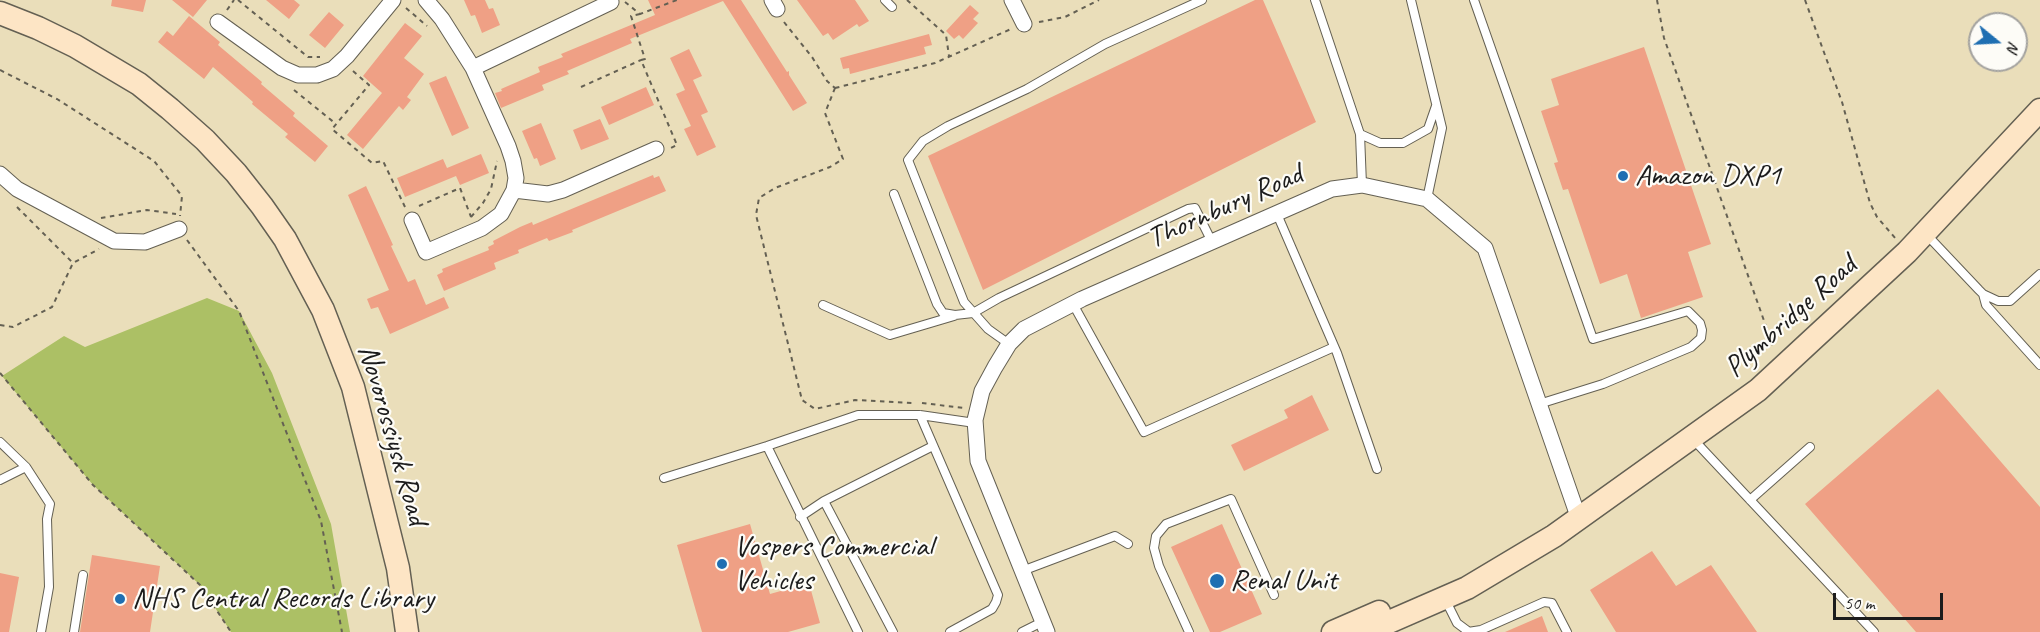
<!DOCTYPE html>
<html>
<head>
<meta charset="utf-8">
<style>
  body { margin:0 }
  #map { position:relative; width:2040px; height:632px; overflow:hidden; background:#eadeba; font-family:Caveat,sans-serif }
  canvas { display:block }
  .north { position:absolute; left:1968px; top:12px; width:60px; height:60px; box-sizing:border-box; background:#fdfcf7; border:2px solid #a3a29f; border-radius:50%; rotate:108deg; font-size:16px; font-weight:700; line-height:24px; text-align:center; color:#1c1c1c }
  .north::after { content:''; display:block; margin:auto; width:21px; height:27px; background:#1f6fb2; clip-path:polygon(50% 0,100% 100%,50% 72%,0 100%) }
  .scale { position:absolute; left:1833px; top:593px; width:110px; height:27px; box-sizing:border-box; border:3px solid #1c1c1c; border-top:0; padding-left:8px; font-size:18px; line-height:21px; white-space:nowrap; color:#1c1c1c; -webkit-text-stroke:4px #fdfcf7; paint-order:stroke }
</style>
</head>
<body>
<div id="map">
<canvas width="2040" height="632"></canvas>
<div class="north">N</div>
<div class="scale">50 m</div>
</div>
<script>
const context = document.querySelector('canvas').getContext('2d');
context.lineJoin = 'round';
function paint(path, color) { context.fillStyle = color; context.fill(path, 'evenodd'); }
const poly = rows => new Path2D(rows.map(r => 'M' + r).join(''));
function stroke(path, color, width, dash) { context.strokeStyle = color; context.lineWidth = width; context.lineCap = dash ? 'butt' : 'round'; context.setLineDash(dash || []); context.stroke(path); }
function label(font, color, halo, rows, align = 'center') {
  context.font = font + ' Caveat,sans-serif'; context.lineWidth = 4.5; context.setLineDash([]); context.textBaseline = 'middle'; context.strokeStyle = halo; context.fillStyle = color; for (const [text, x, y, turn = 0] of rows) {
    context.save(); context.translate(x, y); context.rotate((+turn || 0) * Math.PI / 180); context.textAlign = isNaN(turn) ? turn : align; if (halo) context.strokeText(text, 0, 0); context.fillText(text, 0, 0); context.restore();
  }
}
paint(poly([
  [207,298,239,311,272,373,331,524,350,632,231,632,200,585,93,485,2,376,64,336,85,347]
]), '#acc065');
paint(poly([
  [112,0,146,0,143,12,111,6],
  [172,0,207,0,193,17],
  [266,0,294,0,300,5,289,19],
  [464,0,485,0,489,9,493,8,500,25,482,33,475,15,471,16],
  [648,0,741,0,787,72,789,71,789,75,807,103,793,111,723,1,630,39,632,43,567,71,569,74,542,85,544,90,501,108,495,93,502,91,501,89,540,72,538,67,563,57,561,54,655,15],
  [797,0,855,0,869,21,859,27,857,24,833,40,828,33,823,36],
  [1255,0,1263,0,1316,122,983,290,928,156],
  [970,5,979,13,973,19,978,23,963,39,959,35,954,39,946,31],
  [329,12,344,25,325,48,309,35],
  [189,16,220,42,218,45,262,82,261,84,295,113,293,116,328,146,315,162,285,137,288,134,252,104,253,102,213,67,204,79,158,42,167,31,173,36],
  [405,23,422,36,404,58,424,74,407,97,411,100,403,110,399,106,363,149,347,135,382,93,363,76],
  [929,34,932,45,924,47,926,54,850,74,849,68,843,69,840,58],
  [1644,47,1711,244,1688,252,1703,297,1641,318,1627,274,1600,284,1568,189,1563,190,1554,163,1558,162,1541,111,1559,105,1551,79],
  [689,49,702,76,693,80,708,112,701,115,716,147,697,156,684,129,691,126,676,94,685,90,670,58],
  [446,76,469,128,452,136,429,83],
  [646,87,654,105,609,125,601,107],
  [600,119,609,139,581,150,573,130],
  [541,123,556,159,540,166,537,158,534,159,522,131],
  [481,154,489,173,460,185,456,176,405,197,397,178,443,159,447,168],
  [653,175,654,178,659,176,666,191,572,230,573,232,549,241,547,238,518,250,519,253,494,263,496,269,444,291,437,275,443,272,442,269,489,250,488,247,494,244,493,241,520,227,532,222,533,225],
  [366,186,393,245,391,246,408,282,415,279,426,305,444,297,449,308,390,334,378,307,371,309,367,299,389,290,348,195],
  [1938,389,2040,507,2040,632,1916,632,1805,504],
  [1312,395,1329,430,1244,471,1231,445,1288,418,1284,410],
  [750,524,770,594,809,583,820,623,788,632,702,632,677,545],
  [1222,524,1262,614,1220,632,1210,632,1171,547],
  [1652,551,1676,586,1711,565,1757,632,1616,632,1590,590],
  [92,555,160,566,150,632,80,632],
  [0,573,19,577,9,632,0,632],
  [1542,616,1548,632,1505,632]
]), '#efa085');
const service = poly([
  [885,0,892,7],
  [1315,0,1360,134,1362,185],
  [1411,0,1442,128,1427,199],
  [1474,0,1593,339,1688,311,1700,323,1702,330,1701,338,1691,347,1603,384,1539,404],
  [1360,134,1380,143,1403,143,1428,129,1436,106],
  [894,194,937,304,943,313,955,315,973,313,999,298,1188,209,1195,208,1212,242],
  [1277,214,1337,353,1377,469],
  [1926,234,1979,290,1983,294,1986,305,2040,365],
  [1983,294,1998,301,2010,301,2040,274],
  [1073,304,1144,432,1334,347],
  [823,305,890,335,954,316],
  [1009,344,988,329,964,302,908,160,923,141,948,126,1027,89,1105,44,1202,0],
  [920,415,998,595,996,602,992,609,950,632],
  [1692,438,1874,632],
  [0,442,26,467,50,504,47,519,49,587,41,632],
  [767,446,858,632],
  [664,478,767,446,858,415,920,415,975,423],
  [0,480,26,467],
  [1750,500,1810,447],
  [824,501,933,446],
  [800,517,824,501,893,632],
  [1022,571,1115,536,1128,544],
  [1445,599,1457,623,1469,632],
  [74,632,83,575],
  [1022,632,1042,622],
  [1189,632,1159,566,1154,548,1156,536,1166,524,1231,499,1274,595],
  [1468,632,1481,630,1544,602,1552,603,1567,632]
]);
const minor = poly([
  [772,0,777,9],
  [1012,0,1024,24],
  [218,22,282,68,298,75,317,75,333,69,347,56,393,0],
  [473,68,611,2],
  [0,174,17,189,114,241,145,242,179,229],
  [514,190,548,194,563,190,656,149],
  [412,220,426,252,482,228,501,214,514,190,516,178,513,161,508,146,473,68,442,19,426,0],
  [1047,632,978,461,975,420,982,391,995,367,1009,344,1024,329,1082,299,1332,189,1362,185,1427,199,1485,248,1579,519]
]);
const secondary = poly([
  [0,13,38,28,75,46,139,84,170,109,205,140,236,173,262,206,285,239,323,310,353,387,398,568,407,632],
  [1333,632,1379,612],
  [1366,632,1467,588,1554,536,1758,390,1907,252,2040,110]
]);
stroke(service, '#646053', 10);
stroke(minor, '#646053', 17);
stroke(secondary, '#646053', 25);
stroke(poly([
  [238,0,308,57,320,57],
  [907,0,946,35,949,56],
  [1657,0,1664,38,1774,349],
  [1805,0,1842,102,1870,203,1877,217,1896,239],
  [625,2,640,14,677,0],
  [406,8,427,26],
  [227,10,234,0],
  [640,14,631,16,645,59,641,60,677,145,669,149],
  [784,22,812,57,827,81,835,88],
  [1039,22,1065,17,1099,0],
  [0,70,57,99,154,161,182,196,180,216],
  [353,71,369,85,332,129,372,163,383,161,405,207],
  [581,87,641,60],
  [835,88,825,113,843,159,830,167,775,188,759,198,756,215,802,400,815,409,855,400,913,403],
  [835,88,935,63,1011,29],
  [294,90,336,124],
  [419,206,460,188,471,217],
  [17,207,73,263],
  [471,217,483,203,491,189,497,161],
  [101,218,147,210,176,214],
  [187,240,239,311,321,521,342,632],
  [0,325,13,327,52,307,73,263,99,249],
  [0,373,93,485,200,585,231,632],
  [922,403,964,408]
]), '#646053', 2, [4.5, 4.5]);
stroke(service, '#fff', 8);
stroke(minor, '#fff', 15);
stroke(secondary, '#fde5c5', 22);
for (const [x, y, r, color] of [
  [1623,176,6,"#1f6fb2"],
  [722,564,6,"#1f6fb2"],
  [1217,581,8,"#1f6fb2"],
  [120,599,6,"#1f6fb2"]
]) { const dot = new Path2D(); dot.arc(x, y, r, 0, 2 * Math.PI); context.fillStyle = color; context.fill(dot); stroke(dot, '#fdfcf7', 2); }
label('30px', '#1c1c1c', '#fdfcf7', [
  ["Amazon DXP1",1635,176],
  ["Vospers Commercial",734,547],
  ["Vehicles",734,581],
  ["Renal Unit",1230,581],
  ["NHS Central Records Library",132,599]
], 'left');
label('30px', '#1c1c1c', '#fdfcf7', [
  ["Thornbury Road",1225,207,-24],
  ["Plymbridge Road",1791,317,-42],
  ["Novorossiysk Road",392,435,74]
]);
</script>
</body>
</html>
